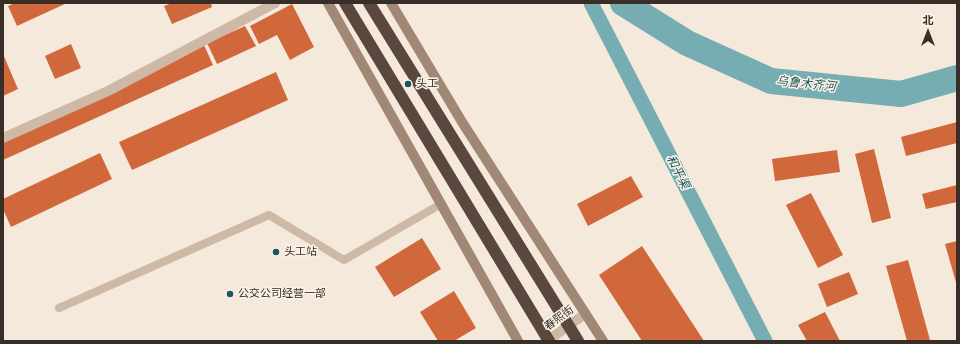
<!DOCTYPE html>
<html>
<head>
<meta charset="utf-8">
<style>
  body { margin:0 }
  #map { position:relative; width:960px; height:344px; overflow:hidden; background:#f4e9da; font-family:"Public Sans","Noto Sans SC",sans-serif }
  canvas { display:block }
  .frame { position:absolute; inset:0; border:4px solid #382d27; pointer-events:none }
  .north { position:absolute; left:908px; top:12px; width:40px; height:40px; -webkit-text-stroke:3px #fbf3e7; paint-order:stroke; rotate:0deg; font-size:11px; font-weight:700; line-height:16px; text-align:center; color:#382d27 }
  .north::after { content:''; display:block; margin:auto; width:14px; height:18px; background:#382d27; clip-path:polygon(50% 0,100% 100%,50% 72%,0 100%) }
</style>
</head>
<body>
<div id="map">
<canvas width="960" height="344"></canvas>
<div class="frame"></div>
<div class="north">北</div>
</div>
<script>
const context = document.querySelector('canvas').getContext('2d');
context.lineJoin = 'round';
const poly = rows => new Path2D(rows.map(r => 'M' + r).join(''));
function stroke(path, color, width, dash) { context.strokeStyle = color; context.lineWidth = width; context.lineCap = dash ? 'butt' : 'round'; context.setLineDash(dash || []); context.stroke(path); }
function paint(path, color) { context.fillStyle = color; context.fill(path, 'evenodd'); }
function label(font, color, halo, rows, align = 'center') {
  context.font = font + ' "Public Sans","Noto Sans SC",sans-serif'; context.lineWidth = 3; context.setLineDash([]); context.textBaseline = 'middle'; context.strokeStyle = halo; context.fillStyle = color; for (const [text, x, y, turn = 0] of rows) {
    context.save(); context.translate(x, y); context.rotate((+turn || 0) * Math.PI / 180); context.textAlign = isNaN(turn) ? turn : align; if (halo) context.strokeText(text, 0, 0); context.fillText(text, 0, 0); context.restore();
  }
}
stroke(poly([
  [591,3,765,341]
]), '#76adb3', 15);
stroke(poly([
  [623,3,687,43,771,81,901,94,957,78]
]), '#76adb3', 26);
paint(poly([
  [15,3,67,3,17,26,8,6],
  [172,3,211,3,212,7,172,24,164,6],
  [292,4,314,47,290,60,277,35,259,44,250,26],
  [245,26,256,46,217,64,207,43],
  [71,44,81,68,55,79,45,56],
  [204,45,213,65,3,160,3,136],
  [3,54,18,89,3,96],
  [276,72,288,100,132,170,119,142],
  [957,122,957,143,906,156,901,137],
  [874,149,891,218,872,223,855,154],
  [837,150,840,172,775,181,772,159],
  [100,153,112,179,11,227,3,209,3,199],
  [631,176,643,197,588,226,577,204],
  [957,185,957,202,926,209,922,194],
  [811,193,843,255,818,268,786,205],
  [422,238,441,269,394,297,375,267],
  [957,241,957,286,945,244],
  [642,246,704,341,642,341,599,275],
  [908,260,930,340,926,341,907,341,886,266],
  [849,272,858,294,827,307,818,284],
  [454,291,476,328,454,341,438,341,420,312],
  [825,312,840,341,807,341,798,325]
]), '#d0683b');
stroke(poly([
  [59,308,269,215,344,260,441,204]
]), '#cdb9a5', 8);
stroke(poly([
  [3,138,108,91,275,3],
  [547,341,585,314]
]), '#cdb9a5', 10);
stroke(poly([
  [328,3,518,341],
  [391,3,462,122,603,341]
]), '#a18876', 10);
stroke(poly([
  [345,3,549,341],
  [369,3,578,341]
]), '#5a473d', 12);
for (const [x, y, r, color] of [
  [408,84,4,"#19555d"],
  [276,252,4,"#19555d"],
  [230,294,4,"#19555d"]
]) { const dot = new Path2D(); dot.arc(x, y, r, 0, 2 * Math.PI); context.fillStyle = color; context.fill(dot); stroke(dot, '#fbf3e7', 1.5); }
label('11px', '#382d27', '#fbf3e7', [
  ["头工",416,84],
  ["头工站",284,252],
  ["公交公司经营一部",238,294]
], 'left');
label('11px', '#382d27', '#fbf3e7', [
  ["春熙街",559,318,-36]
]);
label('italic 12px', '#19555d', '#fbf3e7', [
  ["乌鲁木齐河",806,84,6],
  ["和平渠",678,172,63]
]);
</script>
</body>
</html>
